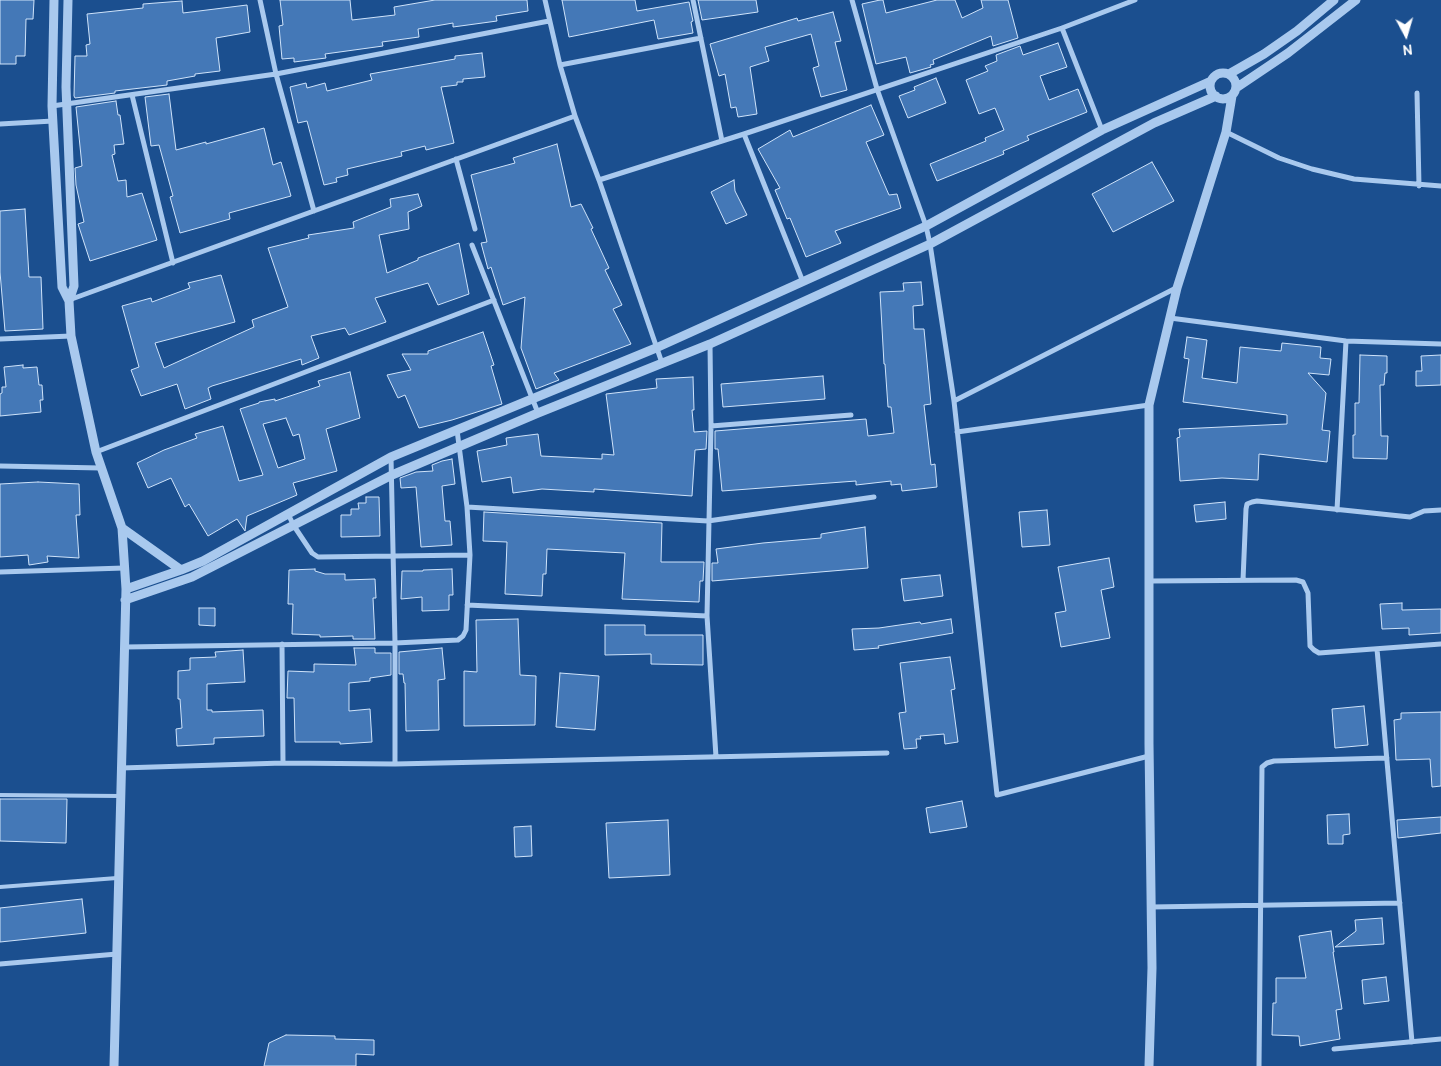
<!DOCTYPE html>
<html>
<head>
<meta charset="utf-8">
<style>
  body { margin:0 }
  #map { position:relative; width:1441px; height:1066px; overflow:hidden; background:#1b4f8f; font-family:Cabin,sans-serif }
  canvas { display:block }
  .north { position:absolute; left:1381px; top:10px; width:50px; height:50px; -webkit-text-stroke:4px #1b4f8f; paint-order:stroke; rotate:174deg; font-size:14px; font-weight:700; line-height:20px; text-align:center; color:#fff }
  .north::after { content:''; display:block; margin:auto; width:18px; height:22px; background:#fff; clip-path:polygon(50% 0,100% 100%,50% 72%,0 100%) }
</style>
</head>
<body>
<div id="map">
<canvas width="1441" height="1066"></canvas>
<div class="north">N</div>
</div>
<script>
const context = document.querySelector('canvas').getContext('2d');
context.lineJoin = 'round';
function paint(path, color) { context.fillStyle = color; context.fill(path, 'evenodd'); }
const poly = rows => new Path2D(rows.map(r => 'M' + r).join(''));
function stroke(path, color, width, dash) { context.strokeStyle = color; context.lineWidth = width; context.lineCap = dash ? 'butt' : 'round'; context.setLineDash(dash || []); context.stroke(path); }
const building = poly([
  [0,0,34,0,33,19,26,19,25,56,16,56,16,64,0,64,0,0],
  [280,0,350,0,352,20,395,15,394,7,435,0,527,0,528,11,496,16,497,21,453,27,453,23,418,29,419,37,382,42,383,46,325,54,326,58,294,62,294,58,282,59,279,26,283,25,280,0],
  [562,0,635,0,637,11,689,2,693,21,691,22,693,33,658,39,654,20,569,37,562,0],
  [698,0,756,0,758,12,702,20,698,0],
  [880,0,883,0,886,13,937,0,955,0,962,18,983,8,981,0,1008,0,1018,38,993,46,991,36,933,60,934,64,930,65,931,67,910,73,906,57,876,64,862,4,880,0],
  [182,1,183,13,247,5,250,32,216,38,220,71,195,74,195,76,167,81,167,85,115,91,115,93,75,98,74,96,75,56,87,56,86,45,90,44,87,14,143,8,143,4,182,1],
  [833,12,841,41,835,42,847,90,821,97,813,68,819,66,811,34,765,47,769,61,750,67,757,114,738,117,736,107,731,108,725,74,719,76,710,44,797,18,798,21,833,12],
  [1058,43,1067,67,1040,76,1049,100,1078,89,1087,112,1027,136,1029,140,1003,151,1004,154,937,181,930,164,986,141,985,138,1004,130,995,108,979,114,966,80,988,71,985,66,997,61,996,55,1020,46,1023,55,1058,43],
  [482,53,485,77,463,79,463,82,457,82,457,85,441,87,454,143,426,150,425,146,401,152,402,156,347,169,348,175,336,178,337,182,324,185,307,121,298,123,290,87,306,83,307,88,325,83,327,91,372,80,370,74,455,59,455,56,482,53],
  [936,78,946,103,908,118,899,96,915,90,914,87,936,78],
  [169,94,176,150,206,142,206,144,264,128,273,165,281,162,291,196,229,213,230,219,180,233,170,197,173,196,159,145,151,146,145,97,169,94],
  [116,101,118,115,120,115,124,144,114,145,115,154,112,155,118,181,126,180,127,197,142,193,157,240,90,261,78,224,84,222,76,185,75,168,82,166,76,107,116,101],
  [871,105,884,135,866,142,889,195,897,194,901,208,835,231,841,243,806,257,790,218,787,219,775,190,780,188,758,149,790,130,793,137,871,105],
  [557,144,571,207,581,204,593,228,591,229,609,268,605,270,622,305,613,309,631,344,554,373,559,380,536,389,521,348,525,297,503,305,491,267,488,269,481,243,487,242,471,175,515,163,513,158,557,144],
  [1152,162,1174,201,1113,232,1092,194,1152,162],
  [734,180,735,191,747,215,726,224,711,192,734,180],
  [418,194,422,206,408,212,409,229,379,235,387,273,418,260,418,258,459,243,469,294,438,305,428,283,375,298,386,322,349,335,345,328,311,336,319,358,302,365,301,359,212,386,208,388,211,399,185,409,177,384,141,396,131,370,139,367,122,306,151,298,152,302,190,288,188,283,221,275,235,322,155,343,164,368,254,327,252,320,288,307,268,248,309,238,308,235,354,228,353,222,391,207,390,199,418,194],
  [25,209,29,277,41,277,43,329,5,331,0,272,0,211,25,209],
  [921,282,923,305,913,306,914,329,924,329,931,404,924,405,931,465,935,464,937,487,902,491,901,484,891,485,891,481,856,485,856,481,722,491,718,449,715,449,715,431,866,419,868,436,894,433,891,407,888,407,885,364,884,364,880,292,904,291,903,283,921,282],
  [483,332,494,365,491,366,502,404,452,420,419,428,405,395,398,398,387,375,411,370,402,354,428,354,428,351,483,332],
  [1187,337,1207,340,1202,378,1237,383,1240,347,1281,351,1282,343,1321,347,1320,358,1331,359,1329,375,1308,373,1326,393,1322,430,1330,431,1327,462,1259,454,1258,480,1222,478,1180,481,1177,438,1180,437,1179,429,1287,424,1287,415,1183,402,1189,359,1184,358,1187,337],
  [1360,355,1387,356,1387,373,1385,373,1384,385,1380,385,1381,436,1388,436,1387,459,1353,458,1353,435,1355,435,1355,403,1359,403,1360,355],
  [1441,355,1441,385,1416,386,1416,371,1422,371,1421,356,1441,355],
  [23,365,23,368,37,367,39,385,42,385,43,400,40,400,41,412,0,416,0,394,2,393,2,387,6,387,4,367,23,365],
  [350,372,360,418,326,429,337,471,293,483,297,495,247,516,245,531,237,519,208,536,189,504,185,507,171,478,148,488,137,463,164,450,197,438,195,434,223,426,239,481,263,475,240,409,259,403,259,402,275,399,275,401,320,386,318,381,350,372],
  [286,418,293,436,299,434,305,459,278,468,263,424,286,418],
  [823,376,825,399,723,407,721,384,823,376],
  [693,377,694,410,692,410,694,432,707,431,706,449,695,450,692,496,594,489,594,492,542,489,513,493,511,477,482,482,477,451,507,445,506,438,538,434,541,456,602,459,602,454,614,455,606,394,657,388,656,379,693,377],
  [452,459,455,484,442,486,445,521,450,521,452,545,421,547,416,487,401,488,400,478,416,472,433,471,432,465,442,461,452,459],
  [38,482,79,484,80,515,76,515,79,558,47,556,48,562,29,565,28,555,0,557,0,484,38,482],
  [366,497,379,497,380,536,341,537,341,515,351,515,351,509,359,509,358,503,366,503,366,497],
  [1225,502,1226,519,1196,522,1194,505,1225,502],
  [1047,510,1050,545,1022,547,1019,512,1047,510],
  [484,512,662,523,661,562,704,562,703,581,700,581,699,602,622,599,625,553,547,549,546,574,543,574,542,596,505,594,507,542,483,541,484,512],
  [865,527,868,568,712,581,712,563,718,563,716,549,763,543,821,538,821,534,865,527],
  [1109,558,1114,587,1101,590,1110,638,1061,647,1055,613,1066,611,1058,567,1109,558],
  [315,569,315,571,325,574,345,574,345,580,375,579,376,598,373,598,375,639,353,639,353,636,320,637,320,635,292,634,293,604,288,604,289,570,315,569],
  [452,569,453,595,449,595,449,610,422,611,422,597,401,599,402,571,423,571,423,570,452,569],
  [940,575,943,596,904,601,901,579,940,575],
  [1402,603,1402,610,1441,609,1441,633,1409,635,1409,628,1382,629,1380,604,1402,603],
  [199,608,215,608,215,626,199,625,199,608],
  [518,619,520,675,536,676,535,725,464,726,464,671,477,672,476,620,518,619],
  [951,619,953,633,878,646,879,648,854,650,852,629,879,628,920,622,921,624,951,619],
  [605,625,645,625,645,635,703,635,703,665,651,664,651,654,605,655,605,625],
  [354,648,375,648,375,653,391,653,391,675,370,678,370,681,349,683,349,711,370,709,372,742,340,744,340,742,295,742,294,698,287,698,288,671,314,672,314,664,356,665,354,648],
  [442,648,445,679,438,680,439,730,406,731,405,683,404,683,403,674,399,674,399,652,442,648],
  [243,650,245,682,207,684,207,710,212,710,212,712,263,710,264,736,214,738,214,744,177,746,176,729,182,728,180,699,178,699,178,671,190,670,190,658,216,657,215,652,243,650],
  [950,657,955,689,951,690,958,742,945,744,944,734,920,736,921,739,916,739,917,748,904,749,899,713,906,712,900,663,950,657],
  [560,673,599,676,595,730,556,727,560,673],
  [1364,706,1368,745,1335,748,1332,709,1364,706],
  [1441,712,1441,786,1432,787,1430,759,1396,760,1394,720,1401,719,1401,713,1441,712],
  [0,799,67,799,66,843,0,841,0,799],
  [962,801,967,827,930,833,926,808,962,801],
  [1349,814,1350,834,1343,835,1343,844,1328,844,1327,815,1349,814],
  [1441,817,1441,833,1398,838,1397,820,1441,817],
  [668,820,670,875,609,878,606,823,668,820],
  [531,826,532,856,515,857,514,827,531,826],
  [82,899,86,933,0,942,0,908,82,899],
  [1382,918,1384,944,1335,947,1356,931,1355,920,1382,918],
  [1331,931,1334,952,1333,952,1342,1009,1336,1010,1340,1039,1300,1046,1299,1036,1272,1035,1273,1003,1276,1003,1276,978,1306,978,1299,936,1331,931],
  [1386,977,1389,1001,1364,1004,1362,980,1386,977],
  [286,1035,335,1036,335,1039,374,1040,374,1055,356,1054,356,1066,264,1066,269,1043,286,1035]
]);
paint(building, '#4478b7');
stroke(building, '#cfe3fa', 1);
stroke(poly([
  [0,795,120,796],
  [0,887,117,878]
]), '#a9c9ee', 4);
stroke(poly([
  [260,0,276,74,314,211],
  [545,0,560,65,575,116],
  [693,0,722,141],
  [852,0,877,89,926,226,930,244,954,401,997,795,1149,756],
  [1062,28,1135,0],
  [560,65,701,38],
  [1417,93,1419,186],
  [132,95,173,263],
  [52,106,276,74,549,21],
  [0,124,53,121],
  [1226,132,1279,158,1312,169,1354,179,1441,186],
  [744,134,803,282],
  [456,159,475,229],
  [599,180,744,134,1062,28,1102,130],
  [472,245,538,413],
  [69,300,575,116,599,180,662,363],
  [1170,318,1346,341,1441,344],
  [0,339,71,336],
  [710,344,711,426,707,616,716,757],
  [954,401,1176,288],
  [711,426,851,415],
  [957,432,1149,405],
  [96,452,494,300],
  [391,457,395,643,395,764],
  [0,466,101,468],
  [467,507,708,521,874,497],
  [1337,510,1346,341],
  [288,514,294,526,312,553,318,557,470,555],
  [0,572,124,568],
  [1243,580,1246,509,1247,504,1252,502,1257,501,1410,517,1424,511,1441,510],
  [1150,581,1296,580,1303,582,1308,593,1310,646,1314,650,1319,653,1441,644],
  [467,605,707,616],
  [282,644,283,763],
  [125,647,395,643,458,640,463,636,466,630,470,555,467,507,457,430],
  [1377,649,1412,1042],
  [121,768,283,763,395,764,887,753],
  [1151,907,1400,903],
  [0,964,117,954],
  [1334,1049,1441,1039],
  [1259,1066,1262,767,1267,763,1274,761,1387,758]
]), '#a9c9ee', 5);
stroke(poly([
  [54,0,52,106,62,287,69,301,71,336,96,452,122,528,126,589,114,1066],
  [68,0,66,87,74,286,69,301],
  '1210 86a13 13 0 1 1 26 0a13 13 0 1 1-26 0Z',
  [1229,74,1264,54,1297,31,1334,0],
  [1236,88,1288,53,1356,0],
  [122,528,181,570],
  [126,589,181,570,203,561,391,457,656,348,926,226,1102,130,1211,81],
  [125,600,192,577,392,475,538,413,710,344,930,244,1154,123,1216,96],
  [1149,1066,1152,968,1149,744,1149,405,1177,288,1226,132,1232,96]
]), '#a9c9ee', 9);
</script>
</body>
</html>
